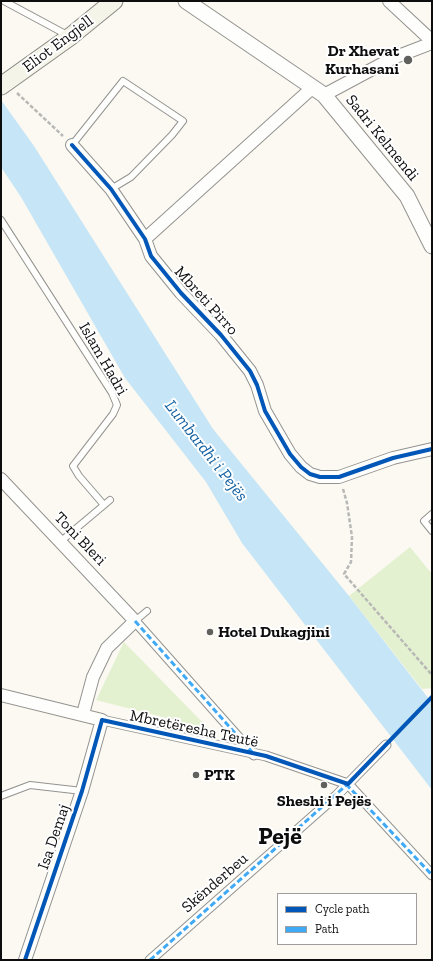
<!DOCTYPE html>
<html>
<head>
<meta charset="utf-8">
<style>
  body { margin:0 }
  #map { position:relative; width:433px; height:961px; overflow:hidden; background:#fbf9f1; font-family:"Zilla Slab",serif }
  canvas { display:block }
  .frame { position:absolute; inset:0; border:2px solid #0d0d0d; pointer-events:none }
  .legend { position:absolute; left:277px; top:893px; width:140px; height:52px; box-sizing:border-box; background:#fff; border:1px solid #9e9e9e; margin:0; padding:5px 7px; list-style:none; font-size:12px; color:#0d0d0d }
  .legend li { display:flex; align-items:center; gap:8px; height:20px }
  .legend b { width:20px; border:1px solid #9e9e9e }
</style>
</head>
<body>
<div id="map">
<canvas width="433" height="961"></canvas>
<div class="frame"></div>
<ul class="legend">
<li><b style="height:5px;background:#0057b8"></b>Cycle path</li>
<li><b style="height:5px;background:#3fa9f5"></b>Path</li>
</ul>
</div>
<script>
const context = document.querySelector('canvas').getContext('2d');
context.lineJoin = 'round';
function paint(path, color) { context.fillStyle = color; context.fill(path, 'evenodd'); }
const poly = rows => new Path2D(rows.map(r => 'M' + r).join(''));
function stroke(path, color, width, dash) { context.strokeStyle = color; context.lineWidth = width; context.lineCap = dash ? 'butt' : 'round'; context.setLineDash(dash || []); context.stroke(path); }
function label(font, color, halo, rows, align = 'center') {
  context.font = font + ' "Zilla Slab",serif'; context.lineWidth = 4; context.setLineDash([]); context.textBaseline = 'middle'; context.strokeStyle = halo; context.fillStyle = color; for (const [text, x, y, turn = 0] of rows) {
    context.save(); context.translate(x, y); context.rotate((+turn || 0) * Math.PI / 180); context.textAlign = isNaN(turn) ? turn : align; if (halo) context.strokeText(text, 0, 0); context.fillText(text, 0, 0); context.restore();
  }
}
paint(poly([
  [410,547,432,574,432,688,422,689,349,596],
  [124,642,209,729,96,700]
]), '#e3f1d1');
paint(poly([
  [1,100,34,146,213,429,349,596,432,703,432,790,242,543,206,482,125,378,21,197,1,167]
]), '#c6e5f6');
const service = poly([
  [4,1,69,36],
  [72,145,123,81,183,121,172,135,131,177,111,189],
  [1,220,112,393,117,405,113,414,73,466,79,476,104,505],
  [432,514,424,521,432,531],
  [60,542,110,500],
  [135,621,147,611],
  [1,796,30,785,82,791]
]);
const pedestrian = poly([
  [135,621,254,755],
  [102,720,266,756,348,784,432,875],
  [150,960,337,795,386,745]
]);
const minor = poly([
  [389,1,432,41],
  [324,95,393,58,432,43],
  [72,145,111,189,145,239,151,256,181,293,221,335,250,371,257,385,265,411,290,454,301,467,310,474,320,477,339,477,393,458,432,449],
  [145,239,312,88],
  [1,479,135,621,107,648,93,677,83,714],
  [1,695,102,720,82,791,25,960]
]);
const tertiary = poly([
  [186,1,324,95,407,196,432,246]
]);
const secondary = poly([
  [1,86,71,36,114,1]
]);
stroke(service, '#949390', 8);
stroke(pedestrian, '#949390', 11);
stroke(minor, '#949390', 14);
stroke(tertiary, '#949390', 17);
stroke(secondary, '#8b8a86', 19);
stroke(poly([
  [17,93,63,136],
  [343,489,347,503,352,537,351,562,344,574,432,675],
  [394,737,432,697]
]), '#b8b8b6', 2.5, [4, 2]);
stroke(service, '#fefefd', 6);
stroke(pedestrian, '#fefefd', 9);
stroke(minor, '#fefefd', 12);
stroke(tertiary, '#fefefd', 15);
stroke(secondary, '#f5f4e8', 17);
stroke(poly([
  [135,621,252,752],
  [346,784,432,875],
  [150,960,350,782]
]), '#3fa9f5', 3, [6, 3]);
stroke(poly([
  [72,145,111,189,145,239,151,256,181,293,221,335,250,371,257,385,265,411,290,454,301,467,310,474,320,477,339,477,393,458,432,449],
  [25,960,82,791,102,720,266,756,348,784,432,697]
]), '#0057b8', 4);
for (const [x, y, r, color] of [
  [408,60,5,"#60605d"],
  [210,632,4,"#60605d"],
  [196,775,4,"#60605d"],
  [324,785,4,"#60605d"]
]) { const dot = new Path2D(); dot.arc(x, y, r, 0, 2 * Math.PI); context.fillStyle = color; context.fill(dot); stroke(dot, '#fff', 1.5); }
label('16px', '#0d0d0d', '#fff', [
  ["Eliot Engjell",58,44,-37],
  ["Sadri Kelmendi",382,138,51],
  ["Mbreti Pirro",206,301,48],
  ["Islam Hadri",103,359,60],
  ["Toni Bleri",80,539,46],
  ["Mbretëresha Teutë",194,729,12],
  ["Isa Demaj",54,837,-71],
  ["Skënderbeu",215,883,-41]
]);
label('bold 16px', '#0d0d0d', '#fff', [
  ["Dr Xhevat",399,51,"right"],
  ["Kurhasani",399,69,"right"],
  ["Hotel Dukagjini",218,632],
  ["PTK",204,775],
  ["Sheshi i Pejës",324,801,"center"]
], 'left');
label('italic 17px', '#1361a2', '#fff', [
  ["Lumbardhi i Pejës",206,451,52]
]);
label('bold 24px', '#0d0d0d', '#fff', [
  ["Pejë",280,837]
]);
</script>
</body>
</html>
